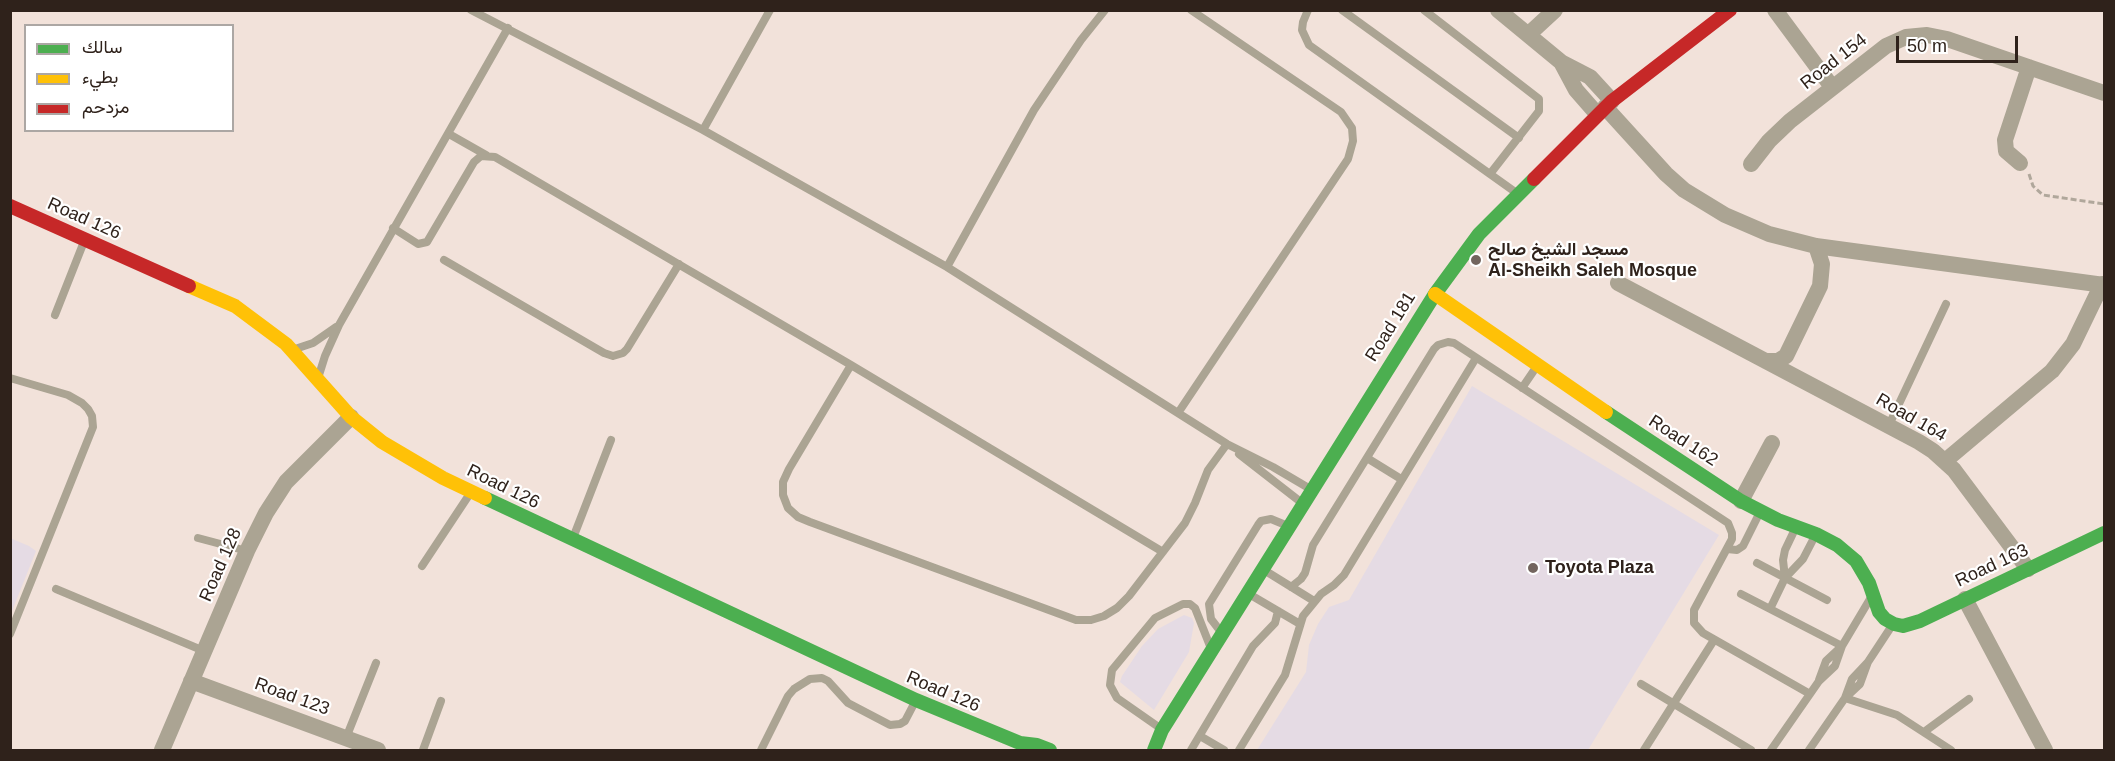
<!DOCTYPE html>
<html>
<head>
<meta charset="utf-8">
<style>
  body { margin:0 }
  #map { position:relative; width:2115px; height:761px; overflow:hidden; background:#f2e2da; font-family:Helvetica,Vazirmatn,sans-serif }
  canvas { display:block }
  .frame { position:absolute; inset:0; border:12px solid #2f221b; pointer-events:none }
  .legend { position:absolute; left:24px; top:24px; width:210px; height:108px; box-sizing:border-box; background:#fff; border:2px solid #aca7a4; margin:0; padding:8px 10px; list-style:none; font-size:18px; color:#2f221b }
  .legend li { display:flex; align-items:center; gap:12px; height:30px }
  .legend b { width:30px; border:2px solid #aca7a4 }
  .scale { position:absolute; left:1896px; top:36px; width:122px; height:27px; box-sizing:border-box; border:3px solid #2f221b; border-top:0; padding-left:8px; font-size:18px; line-height:21px; white-space:nowrap; color:#2f221b; -webkit-text-stroke:4px #fff; paint-order:stroke }
</style>
</head>
<body>
<div id="map">
<canvas width="2115" height="761"></canvas>
<div class="frame"></div>
<ul class="legend">
<li><b style="height:8px;background:#4caf50"></b>سالك</li>
<li><b style="height:8px;background:#ffc107"></b>بطيء</li>
<li><b style="height:8px;background:#c62828"></b>مزدحم</li>
</ul>
<div class="scale">50 m</div>
</div>
<script>
const context = document.querySelector('canvas').getContext('2d');
context.lineJoin = 'round';
function paint(path, color) { context.fillStyle = color; context.fill(path, 'evenodd'); }
const poly = rows => new Path2D(rows.map(r => 'M' + r).join(''));
function stroke(path, color, width, dash) { context.strokeStyle = color; context.lineWidth = width; context.lineCap = dash ? 'butt' : 'round'; context.setLineDash(dash || []); context.stroke(path); }
function label(font, color, halo, rows, align = 'center') {
  context.font = font + ' Helvetica,Vazirmatn,sans-serif'; context.lineWidth = 4.5; context.setLineDash([]); context.textBaseline = 'middle'; context.strokeStyle = halo; context.fillStyle = color; for (const [text, x, y, turn = 0] of rows) {
    context.save(); context.translate(x, y); context.rotate((+turn || 0) * Math.PI / 180); context.textAlign = isNaN(turn) ? turn : align; if (halo) context.strokeText(text, 0, 0); context.fillText(text, 0, 0); context.restore();
  }
}
paint(poly([
  [1472,386,1719,535,1588,750,1257,750,1306,672,1309,645,1318,624,1329,607,1349,600],
  [10,538,29,546,36,551,10,616],
  [1184,615,1192,618,1194,623,1189,652,1154,710,1120,682,1122,676,1142,646,1158,629]
]), '#e5dbe4');
stroke(poly([
  [2029,174,2033,186,2043,195,2104,204]
]), '#b0a79b', 3, [6, 3]);
stroke(poly([
  [471,10,703,130,947,267,1227,444,1273,467,1312,490],
  [1308,10,1303,22,1302,30,1309,45,1518,194],
  [1342,10,1519,138],
  [1424,10,1539,99,1539,111,1490,174],
  [703,130,770,10],
  [449,134,486,155],
  [393,228,418,244,427,242,474,162,481,156,495,157,851,365,1163,552],
  [444,260,604,353,613,356,623,353,627,349,679,264],
  [947,267,1034,110,1081,40,1105,10],
  [55,315,85,239],
  [295,349,313,343,336,327],
  [851,365,789,469,783,482,783,495,788,508,798,517,810,522,1076,620,1091,620,1104,616,1117,608,1129,596,1185,523,1195,503,1208,470,1227,444],
  [319,375,325,356,339,325,508,28],
  [10,378,68,395,82,403,88,409,92,416,93,427,10,634],
  [1522,388,1537,366],
  [1178,413,1348,159,1353,141,1352,128,1341,112,1191,10],
  [1889,425,1946,304],
  [1239,454,1302,503],
  [1367,458,1401,479],
  [198,538,247,551],
  [573,538,611,440],
  [1727,549,1737,550,1743,546,1760,512],
  [1757,563,1827,600],
  [422,566,471,492],
  [1264,570,1314,601],
  [1785,578,1783,560,1785,550,1796,527],
  [1291,587,1301,579,1305,573,1313,545,1434,349,1438,345,1448,342,1454,343,1728,523,1732,533,1732,539,1694,610,1694,623,1703,633,1810,694],
  [56,589,204,651],
  [1249,594,1300,624],
  [1741,594,1842,646],
  [1770,609,1785,578,1803,559,1816,534],
  [1221,632,1211,619,1209,604,1258,525,1261,521,1271,519,1288,526],
  [1819,680,1826,661,1841,647],
  [1641,684,1751,750],
  [1845,698,1897,715,1951,750],
  [1845,698,1852,679,1868,662,1893,624],
  [1160,728,1117,698,1110,685,1112,670,1155,618,1183,604,1190,604,1195,608,1210,646],
  [1924,732,1969,699],
  [1200,736,1224,750],
  [346,738,376,663],
  [423,750,441,701],
  [761,750,788,696,794,689,810,679,822,678,828,681,848,703,890,725,900,724,905,721,916,700],
  [1191,750,1253,646,1275,623,1278,611],
  [1239,750,1285,675,1303,616,1321,594,1334,585,1344,575,1476,358],
  [1644,750,1714,640],
  [1771,750,1819,681,1835,666,1842,646,1870,599],
  [1809,750,1845,698,1860,684,1868,662]
]), '#aba493', 8);
stroke(poly([
  [1498,10,1561,62,1590,77,1612,101],
  [1775,10,1832,87],
  [1529,34,1555,10],
  [1561,62,1576,90,1597,114],
  [1605,107,1666,174,1684,190,1725,215,1769,234,1816,246,2104,285],
  [2020,163,2006,151,2005,140,2029,67],
  [1751,164,1769,141,1790,121,1886,46,1906,37,1927,35,1947,39,2104,93],
  [1618,283,1919,442,1933,451,1954,470,2028,569],
  [1767,361,1778,361,1786,356,1820,286,1822,264,1816,246],
  [1945,461,2052,371,2073,344,2102,284],
  [1741,501,1772,443],
  [1965,599,2045,750],
  [191,681,378,750],
  [162,750,247,551,266,513,286,482,351,417]
]), '#aba493', 16);
stroke(poly([
  [1606,412,1741,501,1778,520,1816,534,1837,545,1856,561,1869,583,1879,612,1885,619,1894,624,1903,626,1920,621,2104,533],
  [485,498,916,700,1020,743,1037,745,1050,750],
  [1154,750,1162,730,1435,294,1479,234,1534,179]
]), '#4caf50', 14);
stroke(poly([
  [189,286,235,306,286,344,351,417,382,442,443,478,485,498],
  [1435,294,1606,412]
]), '#ffc107', 14);
stroke(poly([
  [1534,179,1612,101,1730,10],
  [10,206,189,286]
]), '#c62828', 14);
for (const [x, y, r, color] of [
  [1476,260,6,"#73655e"],
  [1533,568,6,"#73655e"]
]) { const dot = new Path2D(); dot.arc(x, y, r, 0, 2 * Math.PI); context.fillStyle = color; context.fill(dot); stroke(dot, '#fff', 2); }
label('18px', '#2f221b', '#fff', [
  ["Road 154",1834,62,-38],
  ["Road 126",84,219,24],
  ["Road 181",1391,327,-58],
  ["Road 164",1911,418,30],
  ["Road 162",1683,441,33],
  ["Road 126",503,487,26],
  ["Road 128",221,565,-66],
  ["Road 163",1992,566,-25],
  ["Road 126",943,692,23],
  ["Road 123",292,697,20]
]);
label('bold 18px', '#2f221b', '#fff', [
  ["مسجد الشيخ صالح",1488,250],
  ["Al-Sheikh Saleh Mosque",1488,271],
  ["Toyota Plaza",1545,568]
], 'left');
</script>
</body>
</html>
